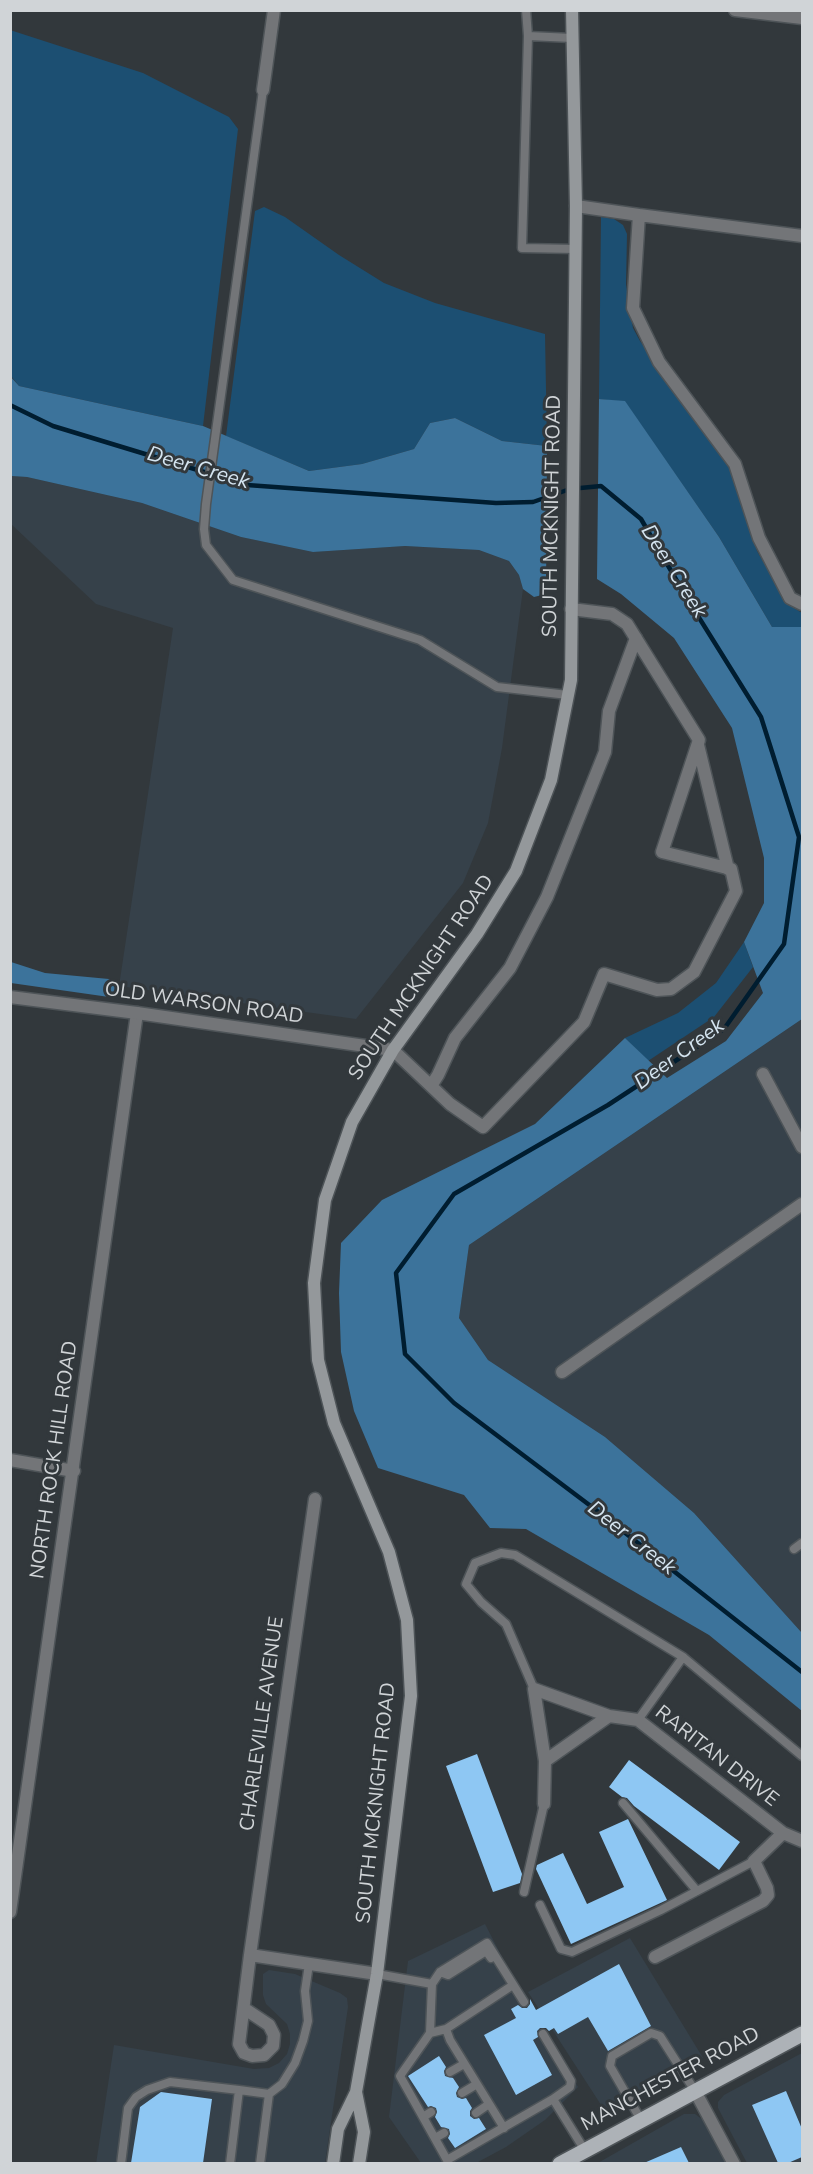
<!DOCTYPE html>
<html>
<head>
<meta charset="utf-8">
<style>
  body { margin:0 }
  #map { position:relative; width:813px; height:2174px; overflow:hidden; background:#32383c; font-family:"Nunito Sans",sans-serif }
  canvas { display:block }
  .frame { position:absolute; inset:0; border:12px solid #d0d4d7; pointer-events:none }
</style>
</head>
<body>
<div id="map">
<canvas width="813" height="2174"></canvas>
<div class="frame"></div>
</div>
<script>
const context = document.querySelector('canvas').getContext('2d');
context.lineJoin = 'round';
function paint(path, color) { context.fillStyle = color; context.fill(path, 'evenodd'); }
const poly = rows => new Path2D(rows.map(r => 'M' + r).join(''));
function stroke(path, color, width, dash) { context.strokeStyle = color; context.lineWidth = width; context.lineCap = dash ? 'butt' : 'round'; context.setLineDash(dash || []); context.stroke(path); }
function label(font, color, halo, rows, align = 'center') {
  context.font = font + ' "Nunito Sans",sans-serif'; context.lineWidth = 6; context.setLineDash([]); context.textBaseline = 'middle'; context.strokeStyle = halo; context.fillStyle = color; for (const [text, x, y, turn = 0] of rows) {
    context.save(); context.translate(x, y); context.rotate((+turn || 0) * Math.PI / 180); context.textAlign = isNaN(turn) ? turn : align; if (halo) context.strokeText(text, 0, 0); context.fillText(text, 0, 0); context.restore();
  }
}
paint(poly([
  [10,476,27,477,142,503,241,537,313,552,405,546,479,550,509,561,519,575,523,589,502,748,488,823,463,883,356,1019,119,986,173,628,96,604,11,524],
  [802,1019,802,1633,694,1513,605,1437,488,1360,459,1318,469,1245],
  [485,1924,515,1982,578,2087,545,2120,506,2147,478,2162,421,2163,389,2117,408,1961],
  [630,1938,703,2058,605,2111,528,1992],
  [269,1970,295,1974,340,1993,347,1998,348,2007,325,2163,96,2164,114,2045,254,2069,269,2068,279,2063,287,2054,290,2044,290,2034,287,2024,266,2004,263,1995,263,1974],
  [802,2053,802,2163,747,2163,718,2108,718,2102,724,2095],
  [684,2114,695,2114,703,2120,726,2163,596,2164]
]), '#36414a');
paint(poly([
  [10,30,143,73,229,117,238,129,203,426,19,386,11,376],
  [264,207,285,217,339,255,384,283,435,303,545,334,547,446,502,441,455,418,430,423,414,449,362,464,309,471,226,436,255,211],
  [601,217,614,219,623,225,627,234,626,284,629,306,633,328,640,341,725,458,737,484,757,551,782,594,794,608,802,613,802,627,772,627,719,537,625,402,599,399],
  [744,942,753,967,714,1017,648,1061,625,1038,678,1013,716,983]
]), '#1c4f72');
paint(poly([
  [10,376,19,386,203,426,309,471,362,464,414,449,430,423,455,418,502,441,547,446,546,594,534,597,523,589,519,575,509,561,479,550,405,546,313,552,241,537,142,503,27,477,11,476],
  [599,399,625,401,719,537,772,627,802,627,802,1019,469,1245,459,1318,488,1360,605,1437,694,1513,802,1633,802,1711,709,1635,526,1529,490,1528,464,1495,378,1468,354,1411,341,1352,339,1293,341,1243,382,1200,535,1124,625,1038,667,1078,726,1041,763,993,744,942,764,903,764,858,732,728,674,638,621,594,597,579],
  [11,962,45,973,109,979,119,986,123,992,116,998,11,983]
]), '#3c739b');
stroke(poly([
  [10,405,53,426,247,485,496,503,533,502,570,489,601,486,641,519,688,600,761,717,799,837,784,944,724,1029,608,1105,454,1194,396,1273,405,1354,454,1403,596,1510,802,1672]
]), '#001d30', 4.5);
paint(poly([
  [477,1754,522,1874,520,1883,493,1892,446,1766],
  [629,1760,740,1842,719,1870,634,1806,627,1798,622,1797,609,1787],
  [628,1819,667,1900,571,1944,536,1869,537,1865,563,1853,587,1904,624,1887,599,1832],
  [619,1964,651,2026,608,2051,588,2017,558,2034,554,2028,549,2031,546,2028,540,2028,537,2031,538,2037,533,2040,552,2075,516,2095,484,2035,516,2018,511,2009,518,2005,522,2008,527,2008,530,2004,530,1999,536,2010],
  [439,2056,446,2067,444,2071,445,2076,453,2078,459,2087,456,2093,457,2097,462,2099,466,2098,472,2108,470,2111,470,2116,474,2119,479,2118,486,2129,455,2148,448,2138,450,2134,449,2129,441,2127,435,2117,437,2112,436,2108,431,2106,428,2107,408,2076],
  [786,2091,802,2129,802,2157,788,2163,778,2163,752,2105],
  [161,2092,212,2099,203,2163,131,2163,140,2107],
  [681,2147,689,2163,644,2163]
]), '#8ec7f3');
const service = poly([
  [526,10,528,36],
  [572,38,528,36,522,248,576,249],
  [263,90,206,504,204,529,206,545,233,580,420,640,497,687,568,695],
  [794,1549,802,1543],
  [534,1689,506,1624,481,1602,466,1584,475,1563,501,1553,515,1555,683,1657],
  [638,1720,683,1657,802,1756],
  [623,1803,697,1891],
  [524,1892,544,1804],
  [540,1905,561,1949,572,1952,661,1910,754,1861],
  [440,1972,448,1975,486,1951,491,1958],
  [377,1974,432,1984,430,2033,400,2076,447,2160,553,2099,584,2149],
  [432,1984,440,1972,487,1943,524,2002],
  [446,2029,450,2040,504,2128],
  [430,2033,446,2029,513,1985],
  [543,2034,571,2081,570,2087,553,2099],
  [450,2072,464,2064],
  [462,2093,477,2084],
  [476,2113,489,2104],
  [423,2117,431,2112],
  [641,2120,610,2066,612,2056,651,2033,660,2036,695,2091],
  [435,2138,444,2133],
  [121,2164,128,2108,136,2097,147,2090,170,2082,239,2090],
  [230,2164,239,2090,269,2094],
  [260,2164,269,2094,282,2084,295,2063,303,2041,308,2021,305,1991,309,1964]
]);
const minor = poly([
  [735,10,802,18],
  [263,90,274,10],
  [576,206,639,215,633,308,659,362,735,464,759,538,790,598,802,604],
  [639,215,802,236],
  [698,745,728,869],
  [393,1050,450,1104,483,1127,584,1022,604,974,657,990,671,989,694,972,736,891,731,869,662,852,699,740,627,624,612,614,571,609],
  [763,1074,802,1147],
  [431,1086,438,1075,455,1038,510,968,547,897,605,752,609,711,636,638],
  [562,1372,802,1204],
  [10,1460,74,1471],
  [315,1499,250,1955,377,1974],
  [545,1761,609,1716,638,1720,783,1833,802,1841],
  [544,1804,545,1761,534,1689,609,1716],
  [10,1912,137,1013],
  [655,1957,763,1901,768,1895,767,1888,754,1861,783,1833],
  [245,2009,269,2025,274,2035,273,2046,264,2055,252,2056,244,2053,239,2044,250,1955],
  [695,2091,734,2164]
]);
const tertiary = poly([
  [10,997,137,1013,393,1050]
]);
const secondary = poly([
  [356,2092,364,2132,359,2164],
  [333,2164,338,2129,356,2092,377,1974,411,1696,407,1620,389,1552,334,1423,318,1360,314,1283,325,1200,352,1122,393,1050,477,934,516,871,551,780,571,680,576,206,572,10]
]);
const primary = poly([
  [560,2164,802,2034]
]);
stroke(service, '#4e5458', 11);
stroke(minor, '#4e5458', 15);
stroke(tertiary, '#4e5458', 15);
stroke(secondary, '#4e5458', 15);
stroke(primary, '#4e5458', 18);
stroke(service, '#737578', 8);
stroke(minor, '#737578', 12);
stroke(tertiary, '#737578', 12);
stroke(secondary, '#94989b', 12);
stroke(primary, '#adb2b7', 15);
label('20px', '#d0d4d7', '#32383c', [
  ["SOUTH MCKNIGHT ROAD",553,516,-89],
  ["SOUTH MCKNIGHT ROAD",422,978,-56],
  ["OLD WARSON ROAD",204,1004,8],
  ["NORTH ROCK HILL ROAD",55,1460,-82],
  ["CHARLEVILLE AVENUE",263,1724,-82],
  ["RARITAN DRIVE",716,1757,38],
  ["SOUTH MCKNIGHT ROAD",377,1803,-84],
  ["MANCHESTER ROAD",671,2080,-28]
]);
label('italic 21px', '#d5e5f1', '#32383c', [
  ["Deer Creek",198,469,16],
  ["Deer Creek",673,572,58],
  ["Deer Creek",680,1055,-36],
  ["Deer Creek",631,1539,38]
]);
</script>
</body>
</html>
